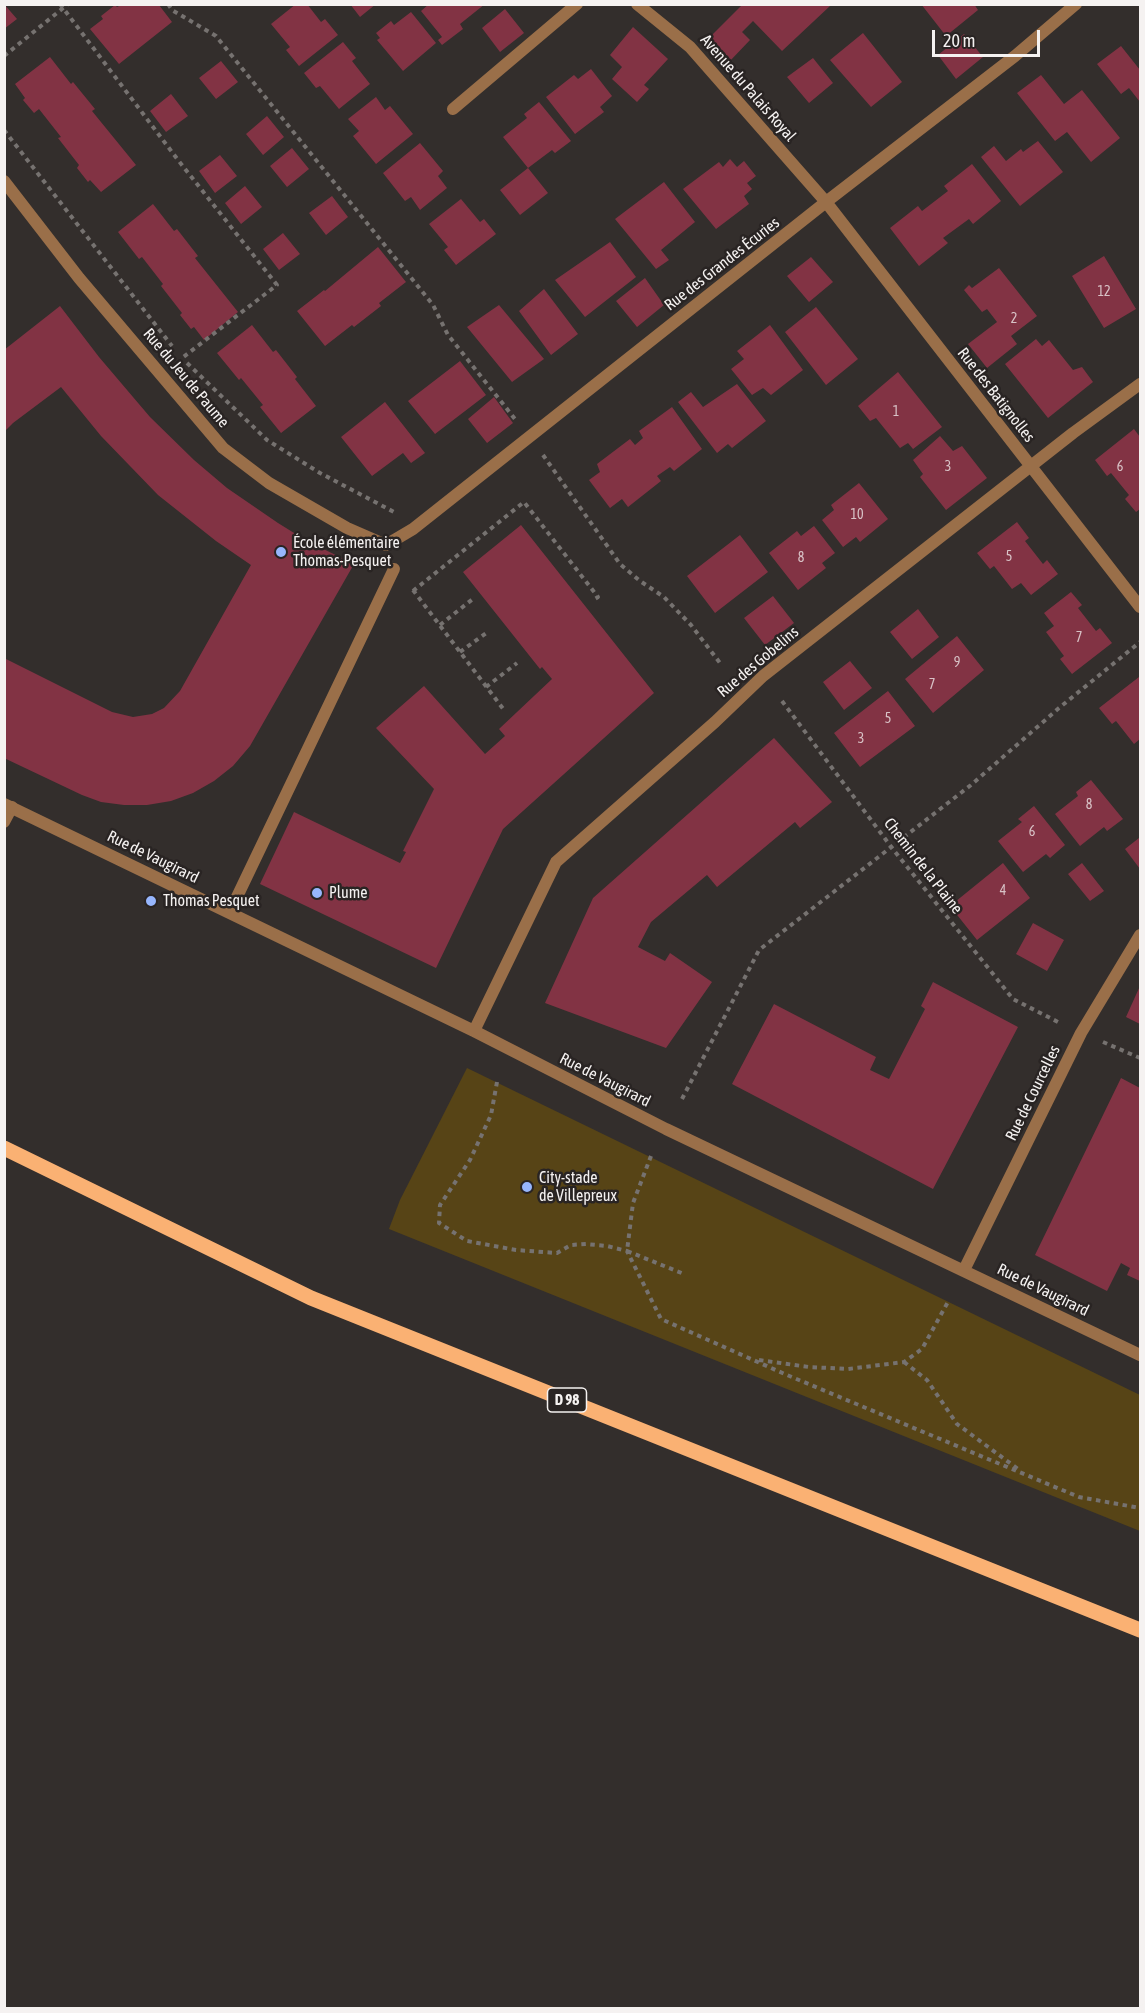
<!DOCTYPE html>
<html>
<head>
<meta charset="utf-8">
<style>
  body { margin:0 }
  #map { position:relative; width:1145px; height:2013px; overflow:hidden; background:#332e2c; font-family:"Asap Condensed",sans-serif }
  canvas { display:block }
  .frame { position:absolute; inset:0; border:6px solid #f5f2f1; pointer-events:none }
  .scale { position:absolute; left:932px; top:30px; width:108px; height:27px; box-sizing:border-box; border:3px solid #f5f2f1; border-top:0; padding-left:8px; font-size:18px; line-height:21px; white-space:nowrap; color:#f5f2f1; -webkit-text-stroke:4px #292423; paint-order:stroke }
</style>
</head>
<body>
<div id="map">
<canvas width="1145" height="2013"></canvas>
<div class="frame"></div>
<div class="scale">20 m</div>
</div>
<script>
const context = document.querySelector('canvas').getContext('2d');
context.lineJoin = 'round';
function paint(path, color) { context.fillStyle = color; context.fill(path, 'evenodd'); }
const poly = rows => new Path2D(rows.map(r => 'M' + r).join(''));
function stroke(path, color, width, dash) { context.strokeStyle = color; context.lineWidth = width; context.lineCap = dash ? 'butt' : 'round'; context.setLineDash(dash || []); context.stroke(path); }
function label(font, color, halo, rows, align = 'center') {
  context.font = font + ' "Asap Condensed",sans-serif'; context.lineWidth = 5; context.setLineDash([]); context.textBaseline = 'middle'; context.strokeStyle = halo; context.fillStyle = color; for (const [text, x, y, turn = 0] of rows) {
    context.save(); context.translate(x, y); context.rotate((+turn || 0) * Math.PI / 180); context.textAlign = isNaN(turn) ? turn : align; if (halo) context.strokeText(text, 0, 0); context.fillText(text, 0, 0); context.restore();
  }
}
paint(poly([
  [467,1068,1140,1395,1140,1531,389,1229,400,1200]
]), '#574416');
paint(poly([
  [4,4,17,19,4,29],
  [296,4,307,4,321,22,325,19,338,35,299,66,286,50,290,47,271,24],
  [350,4,376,4,360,17],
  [429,4,485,4,460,24,463,29,442,45,438,40,442,37,421,11],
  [743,4,829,4,830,6,782,51,753,21,742,32,750,40,729,62,707,40],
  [921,4,974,4,978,10,946,36],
  [115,5,117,7,121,5,159,5,172,22,119,64,90,29,103,19,101,16],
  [505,9,524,33,500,52,482,28],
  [411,12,436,43,403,71,377,40,380,38,376,33,391,21,394,25],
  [633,27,668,59,644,85,649,89,637,102,612,79,622,67,610,55],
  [863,33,902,82,871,107,830,60],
  [964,34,983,57,956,79,938,55],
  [343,42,356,58,352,61,370,84,339,109,320,86,316,88,304,73],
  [1121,46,1140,70,1140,102,1129,88,1121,94,1097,64],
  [50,57,71,84,73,82,95,109,92,111,136,165,101,192,90,180,88,182,77,168,79,165,58,138,61,137,39,109,34,113,23,100,25,98,15,84],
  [813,58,833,83,809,103,787,77],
  [221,61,238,82,216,99,199,78],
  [591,69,612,96,600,107,604,112,575,134,546,97,574,75,578,79],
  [1041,75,1064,104,1082,90,1120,138,1091,162,1067,132,1055,141,1017,93],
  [171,94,188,116,166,132,150,111],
  [376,97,385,110,390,106,413,134,376,164,353,136,359,131,348,119],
  [539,102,571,141,555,153,552,150,528,168,548,193,520,215,500,190,528,168,503,137,527,118,524,114],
  [267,116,284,137,263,155,246,134],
  [1038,141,1063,172,1020,206,981,157,994,146,1006,161,1021,149,1023,152],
  [420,143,443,171,438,176,447,188,420,210,411,197,405,201,383,173],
  [292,148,309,169,287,187,270,166],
  [220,155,237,176,215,193,199,171],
  [730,159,737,167,744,161,756,176,747,183,752,189,744,196,749,204,716,229,683,189,719,162,723,167],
  [972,164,1001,201,973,224,969,219,943,238,948,243,919,266,890,228,918,206,922,211,948,191,944,186],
  [664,182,695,222,661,250,669,260,656,269,615,219],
  [245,186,262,207,241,224,225,203],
  [332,196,348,217,326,235,309,213],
  [461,199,480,222,484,219,496,234,456,265,444,250,448,247,429,224],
  [153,204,174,231,177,229,198,256,195,258,238,312,204,340,194,327,191,329,180,315,182,313,161,286,163,284,142,257,139,259,118,232],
  [283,233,300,254,279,270,263,249],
  [610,242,636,277,585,317,555,280],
  [378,247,406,282,379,303,381,306,354,327,352,325,325,346,297,311,324,290,325,291],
  [1104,256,1136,309,1104,328,1072,276],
  [811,257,833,282,809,302,787,276],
  [999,268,1037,316,1011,336,1017,344,987,368,968,344,997,322,987,309,982,312,964,290,969,285,972,288],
  [645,278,664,305,637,327,616,301],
  [544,289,578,334,551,355,519,311],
  [499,305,544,359,512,382,467,327],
  [60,306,99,357,150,417,194,460,227,488,278,523,307,541,354,564,250,746,233,766,214,781,193,793,171,801,147,805,124,805,101,802,82,795,4,758,4,658,112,712,133,717,152,714,164,708,180,691,251,565,216,541,158,495,101,436,61,387,13,423,4,432,4,350],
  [816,307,858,359,826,385,785,332],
  [252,325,273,352,276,350,297,377,295,379,316,406,281,433,260,407,263,405,241,378,239,380,217,353],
  [770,325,803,370,771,395,763,388,752,395,731,369,744,359,737,351],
  [1036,339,1042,346,1049,340,1073,370,1082,367,1093,382,1048,418,1005,364],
  [460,361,486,395,435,434,408,401],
  [898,372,942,427,913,449,908,443,900,448,876,418,870,421,858,406],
  [737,384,766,421,732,448,728,444,717,453,678,402,691,392,703,407],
  [494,397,513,423,487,443,468,419],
  [385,402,425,453,411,463,403,453,372,476,341,437],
  [672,407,702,449,674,471,670,467,657,476,661,481,628,507,622,499,610,508,589,480,600,472,597,464,630,439,635,445,643,438,639,431],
  [1134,429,1140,437,1140,509,1136,512,1125,499,1129,495,1111,473,1107,476,1095,460],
  [940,436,953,451,962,446,987,478,946,510,920,477,923,474,913,460],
  [859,483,888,519,860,542,856,537,843,547,822,520,834,510,831,505],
  [1017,522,1029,538,1025,541,1043,564,1047,560,1058,574,1031,595,1021,583,1012,589,994,566,990,569,977,553],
  [521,525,654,693,503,829,436,968,260,884,294,812,400,863,406,852,403,851,434,789,376,728,424,686,485,754,505,736,499,729,552,679,542,667,540,669,463,572],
  [814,526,835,553,822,563,826,568,798,590,769,553,797,531,801,536],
  [740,535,768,572,715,613,687,576],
  [1071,592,1082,605,1078,608,1096,631,1100,628,1112,643,1072,674,1060,659,1064,656,1046,632,1054,626,1044,613],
  [773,596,794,623,765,645,744,618],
  [918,609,939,637,912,659,890,632],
  [957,636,984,670,933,713,905,679],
  [850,661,872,688,844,710,823,682],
  [1139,677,1140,739,1134,744,1116,721,1112,724,1099,708],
  [888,691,915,726,860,767,834,733],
  [774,738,832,802,800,828,795,822,717,887,707,875,651,922,638,947,665,961,670,953,712,982,666,1048,545,1003,593,898],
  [1091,780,1123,819,1107,831,1104,827,1080,846,1055,814,1078,796,1076,792],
  [1034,806,1065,845,1050,858,1046,854,1023,872,998,841,1022,822,1018,819],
  [1139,838,1140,840,1140,869,1125,849],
  [1003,863,1030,898,977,940,950,906],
  [1082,863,1104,891,1090,901,1068,874],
  [1033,923,1064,940,1047,971,1016,954],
  [933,982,1018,1027,933,1189,732,1084,774,1004,876,1057,870,1070,889,1079,925,1009,921,1006],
  [1140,986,1140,1024,1126,1017],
  [1121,1078,1140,1088,1140,1281,1127,1275,1130,1268,1121,1263,1107,1291,1035,1255]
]), '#823344');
stroke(poly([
  [60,4,178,160,277,285,182,358,181,357],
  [168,4,172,10,216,36,433,305,448,335,515,419],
  [4,56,68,4],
  [4,130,172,346],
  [187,363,267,440,320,473,394,512],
  [543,455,620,564,640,581,664,597,691,625,720,663],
  [413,590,504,710],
  [413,591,524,502,598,597,593,600],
  [440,625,474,598],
  [460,652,489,631],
  [486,687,517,663],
  [782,701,892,848,1013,999,1060,1023],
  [1103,1042,1140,1058],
  [497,1082,491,1115,470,1160,440,1205,439,1223,467,1241,516,1250,557,1253,571,1245,586,1244,607,1246,627,1251,661,1319,787,1375,1079,1497,1140,1508],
  [682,1099,759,950,971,785,1059,708,1140,642],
  [651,1156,633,1203,627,1251,684,1274],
  [759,1360,809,1367,848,1369,904,1362,922,1349,949,1300],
  [904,1362,927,1380,957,1424,1018,1469]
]), '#767270', 4, [4.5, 4.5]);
stroke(poly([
  [4,822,12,807]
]), '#9a6f49', 12);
stroke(poly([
  [235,901,394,569]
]), '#9a6f49', 12);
stroke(poly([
  [637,4,690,47,826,202,1140,607],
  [453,109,577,4],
  [4,181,79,278,223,448,269,483,347,528,386,545,413,529,826,202,1015,56,1076,4],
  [4,804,474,1031,666,1129,1140,1355],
  [474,1031,556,862,715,722,763,676,1073,433,1140,384],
  [964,1270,1081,1033,1140,935]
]), '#9a6f49', 12);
stroke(poly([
  [4,1148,311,1298,1140,1630]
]), '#fab173', 15);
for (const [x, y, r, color] of [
  [281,552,6,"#97b6fd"],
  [317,893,6,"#97b6fd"],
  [151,901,6,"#97b6fd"],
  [527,1187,6,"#97b6fd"]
]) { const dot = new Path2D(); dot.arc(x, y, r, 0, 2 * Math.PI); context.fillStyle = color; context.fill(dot); stroke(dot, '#292423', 2); }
label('14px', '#d8c2c6', null, [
  ["12",1104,292],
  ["2",1014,319],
  ["1",896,412],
  ["3",948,467],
  ["6",1120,467],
  ["10",857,515],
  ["5",1009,557],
  ["8",801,558],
  ["7",1079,638],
  ["9",957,663],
  ["7",932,685],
  ["5",888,719],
  ["3",861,739],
  ["8",1089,805],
  ["6",1032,832],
  ["4",1003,891]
]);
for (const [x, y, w] of [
  [567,1400,39]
]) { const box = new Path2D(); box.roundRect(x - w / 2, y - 12, w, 24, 4.5); context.fillStyle = '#292423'; context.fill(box); stroke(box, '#f5f2f1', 1.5); }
label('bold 15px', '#f5f2f1', null, [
  ["D 98",567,1400]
]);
label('16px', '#f5f2f1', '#292423', [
  ["Avenue du Palais Royal",748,88,49],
  ["Rue des Grandes Écuries",722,264,-38],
  ["Rue du Jeu de Paume",186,378,50],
  ["Rue des Batignolles",996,395,52],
  ["Rue des Gobelins",758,662,-40],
  ["Rue de Vaugirard",153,857,26],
  ["Chemin de la Plaine",923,866,52],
  ["Rue de Vaugirard",605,1080,27],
  ["Rue de Courcelles",1033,1093,-64],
  ["Rue de Vaugirard",1043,1290,26]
]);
label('16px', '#f5f2f1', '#292423', [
  ["École élémentaire",293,543],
  ["Thomas-Pesquet",293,561],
  ["Plume",329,893],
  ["Thomas Pesquet",163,901],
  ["City-stade",539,1178],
  ["de Villepreux",539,1196]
], 'left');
</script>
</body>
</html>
